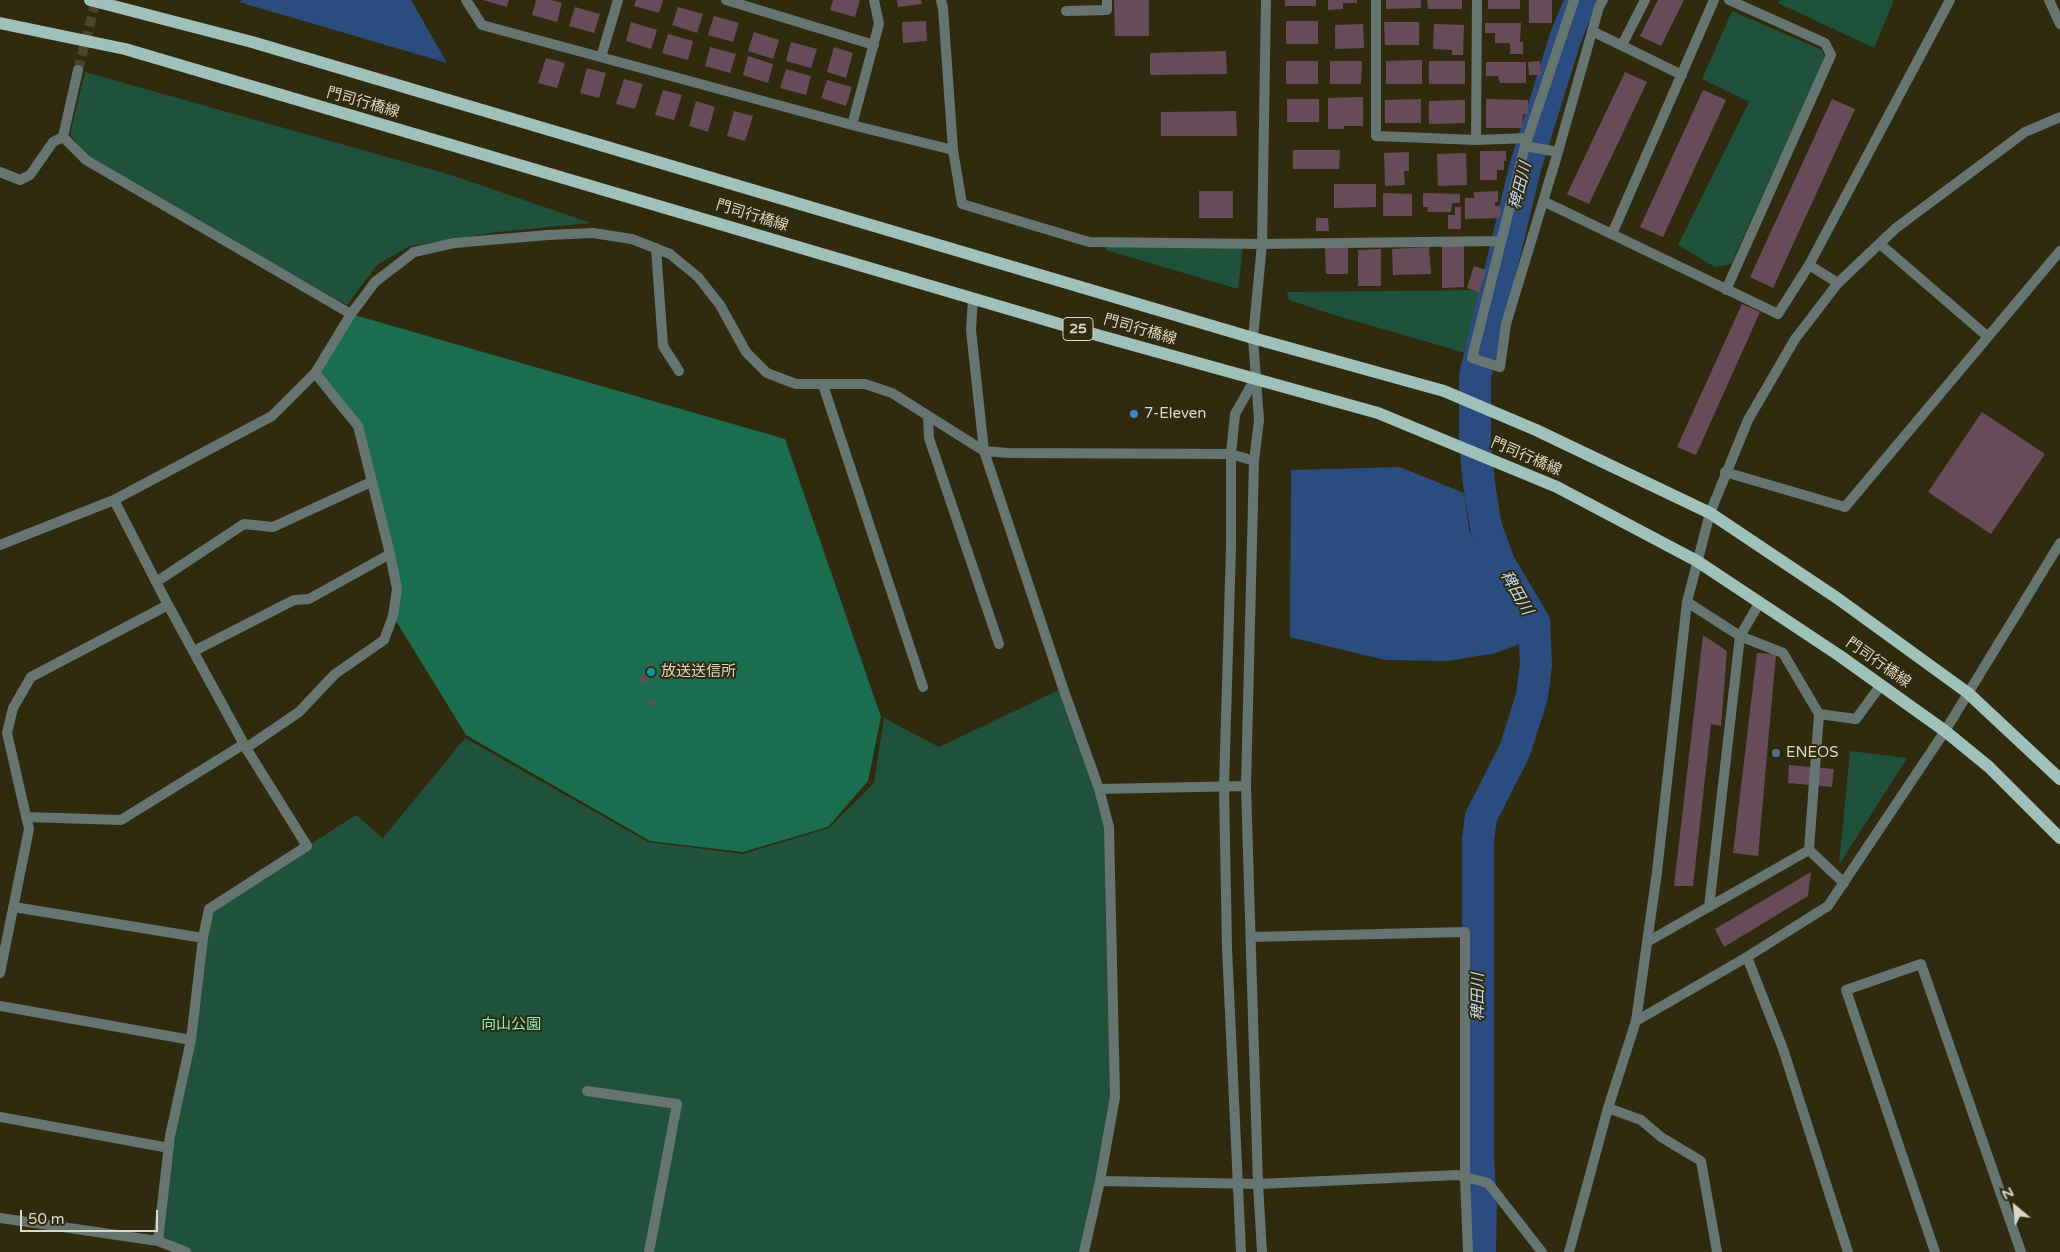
<!DOCTYPE html>
<html>
<head>
<meta charset="utf-8">
<style>
  body { margin:0 }
  #map { position:relative; width:2060px; height:1252px; overflow:hidden; background:#302b0f; font-family:"Varela Round",sans-serif }
  canvas { display:block }
  .north { position:absolute; left:1990px; top:1182px; width:50px; height:50px; -webkit-text-stroke:4px #302b0f; paint-order:stroke; rotate:332deg; font-size:14px; font-weight:700; line-height:20px; text-align:center; color:#dbd8c8 }
  .north::after { content:''; display:block; margin:auto; width:18px; height:22px; background:#dbd8c8; clip-path:polygon(50% 0,100% 100%,50% 72%,0 100%) }
  .scale { position:absolute; left:20px; top:1210px; width:138px; height:22px; box-sizing:border-box; border:2px solid #dbd8c8; border-top:0; padding-left:6px; font-size:15px; line-height:18px; white-space:nowrap; color:#dbd8c8; -webkit-text-stroke:4px #302b0f; paint-order:stroke }
</style>
</head>
<body>
<div id="map">
<canvas width="2060" height="1252"></canvas>
<div class="north">N</div>
<div class="scale">50 m</div>
</div>
<script>
const context = document.querySelector('canvas').getContext('2d');
context.lineJoin = 'round';
function paint(path, color) { context.fillStyle = color; context.fill(path, 'evenodd'); }
const poly = rows => new Path2D(rows.map(r => 'M' + r).join(''));
function stroke(path, color, width, dash) { context.strokeStyle = color; context.lineWidth = width; context.lineCap = dash ? 'butt' : 'round'; context.setLineDash(dash || []); context.stroke(path); }
function label(font, color, halo, rows, align = 'center') {
  context.font = font + ' "Varela Round","Noto Sans JP",sans-serif'; context.lineWidth = 4; context.setLineDash([]); context.textBaseline = 'middle'; context.strokeStyle = halo; context.fillStyle = color; for (const [text, x, y, turn = 0] of rows) {
    context.save(); context.translate(x, y); context.rotate((+turn || 0) * Math.PI / 180); context.textAlign = isNaN(turn) ? turn : align; if (halo) context.strokeText(text, 0, 0); context.fillText(text, 0, 0); context.restore();
  }
}
paint(poly([
  [1780,0,1894,0,1874,48,1778,3],
  [1732,11,1822,50,1825,58,1731,264,1715,267,1678,245,1749,102,1702,79],
  [85,72,451,175,591,223,497,232,410,246,377,265,347,305,91,162,70,134],
  [1107,245,1243,247,1238,289,1106,250],
  [1487,290,1469,354,1331,314,1289,300,1287,292],
  [1063,688,1109,827,1115,1097,1084,1252,186,1252,158,1241,209,909,356,815,383,838,465,738,648,842,743,854,829,828,874,783,884,718,939,747],
  [1850,751,1907,758,1839,865]
]), '#1f513c');
paint(poly([
  [351,314,785,439,881,717,868,781,828,827,743,852,650,841,466,735,393,616,397,589,358,426,315,373]
]), '#1a6d4e');
paint(poly([
  [242,0,411,0,447,63,239,2],
  [1400,467,1464,493,1469,530,1488,566,1520,614,1522,643,1496,653,1448,661,1385,660,1290,637,1291,470]
]), '#2a4c7e');
stroke(poly([
  [1480,1252,1481,1203,1478,1161,1478,839,1481,817,1515,750,1532,696,1536,664,1534,622,1499,563,1486,527,1479,484,1475,440,1475,376,1525,168,1566,36,1581,0]
]), '#2a4c7e', 32);
paint(poly([
  [483,0,509,0,507,7],
  [536,0,551,0,562,3,557,22,532,15],
  [636,0,663,0,659,13,634,6],
  [833,0,860,0,855,17,830,10],
  [897,0,921,0,922,4,898,7],
  [1114,0,1149,0,1149,36,1115,36],
  [1285,0,1316,0,1316,6,1285,6],
  [1328,0,1357,0,1357,3,1343,3,1343,9,1328,10],
  [1386,0,1421,0,1421,8,1386,9],
  [1427,0,1462,0,1462,9,1428,9],
  [1488,0,1520,0,1520,9,1488,9],
  [1529,0,1552,0,1552,23,1529,23],
  [1658,0,1684,0,1661,46,1640,36],
  [575,7,600,14,594,33,569,26],
  [678,7,703,14,697,33,672,25],
  [714,16,739,23,733,42,708,35],
  [926,21,927,41,903,43,902,22],
  [1286,21,1318,21,1318,44,1286,44],
  [631,22,657,30,651,49,626,41],
  [1384,22,1419,22,1419,45,1385,45],
  [1485,23,1521,23,1520,42,1523,42,1523,54,1510,54,1510,43,1495,43,1495,33,1485,33],
  [1363,24,1364,48,1335,49,1335,25],
  [1434,24,1464,25,1463,55,1452,55,1452,50,1433,49],
  [754,32,779,40,773,59,748,51],
  [668,34,693,41,688,60,662,53],
  [791,42,817,49,811,68,786,61],
  [710,47,736,54,730,73,705,66],
  [834,47,853,53,846,78,827,72],
  [1226,51,1227,74,1150,75,1150,53],
  [748,56,773,64,768,83,743,75],
  [546,58,565,63,557,88,538,83],
  [1422,60,1422,84,1386,84,1386,61],
  [1286,61,1318,61,1318,84,1286,84],
  [1330,61,1362,61,1361,84,1330,84],
  [1429,61,1465,61,1465,84,1429,84],
  [1540,61,1541,75,1529,75,1528,62],
  [1486,62,1526,62,1526,83,1500,83,1498,76,1486,76],
  [587,68,606,73,599,98,580,93],
  [786,69,811,76,806,95,780,88],
  [1625,72,1647,82,1589,204,1567,194],
  [624,79,643,84,635,109,616,104],
  [827,80,852,87,846,106,821,98],
  [663,90,682,95,674,120,655,115],
  [1703,90,1726,100,1663,237,1640,227],
  [1363,97,1363,126,1344,126,1344,129,1328,129,1328,98],
  [1287,99,1319,99,1319,122,1287,122],
  [1421,99,1421,123,1385,123,1385,100],
  [1486,99,1528,100,1528,114,1523,114,1522,128,1486,128],
  [1832,99,1855,109,1773,288,1750,277],
  [1465,100,1465,123,1429,124,1429,101],
  [696,101,715,107,708,132,689,126],
  [734,111,753,116,745,141,727,136],
  [1236,111,1237,136,1161,136,1161,112],
  [1293,150,1340,150,1339,169,1293,169],
  [1480,151,1506,151,1506,161,1504,161,1504,170,1497,170,1497,180,1480,180],
  [1409,152,1409,171,1404,171,1405,185,1385,186,1384,153],
  [1466,153,1467,185,1438,186,1437,154],
  [1334,184,1376,184,1376,207,1334,208],
  [1199,191,1233,191,1233,218,1199,218],
  [1498,191,1498,202,1495,202,1495,206,1500,206,1500,218,1465,219,1465,198,1474,198,1474,192],
  [1383,193,1412,194,1412,216,1383,216],
  [1423,193,1460,194,1460,203,1452,203,1451,212,1427,212,1428,207,1423,207],
  [1455,207,1461,207,1461,229,1448,229,1448,215,1455,215],
  [1316,218,1328,218,1329,231,1316,231],
  [1442,244,1464,244,1464,287,1442,288],
  [1429,247,1431,274,1393,275,1392,249],
  [1325,248,1348,248,1348,274,1326,274],
  [1381,249,1381,286,1358,286,1358,250],
  [1474,266,1486,270,1479,292,1467,288],
  [1742,304,1760,312,1696,455,1677,447],
  [1982,412,2045,454,1991,534,1928,492],
  [1703,635,1727,651,1721,726,1711,724,1693,886,1674,886],
  [1757,653,1776,654,1758,856,1733,853],
  [649,664,657,668,652,674,645,669],
  [644,675,647,682,641,683,639,677],
  [653,700,655,705,650,707,648,702],
  [1789,765,1834,769,1832,787,1788,783],
  [1811,872,1808,896,1724,947,1715,929]
]), '#684b58');
stroke(poly([
  [78,70,96,0]
]), '#4a452b', 10, [10, 5]);
stroke(poly([
  [1066,11,1107,10,1107,0],
  [1687,602,1740,636,1783,653,1819,714],
  [1809,850,1844,883],
  [1709,907,1740,636,1760,602],
  [1647,942,1809,850,1819,714,1856,719,1881,685],
  [587,1091,677,1104]
]), '#667572', 10);
stroke(poly([
  [466,0,482,25,852,125,953,150],
  [726,0,874,45],
  [941,0,943,8,953,150,962,204,1089,242,1262,244,1501,241],
  [1376,0,1376,136,1476,140,1528,138],
  [1574,0,1525,146,1558,152,1599,7,1603,0],
  [2049,0,2060,24],
  [1592,31,1682,75],
  [1622,45,1645,0],
  [601,57,618,0],
  [852,125,879,24,874,0],
  [63,137,86,160,351,314],
  [63,137,78,70],
  [1476,140,1477,0],
  [1525,146,1472,358,1500,367,1506,324,1558,152],
  [0,172,20,180,30,175,53,142,63,137],
  [1543,201,1778,314,1809,265],
  [1612,234,1714,0],
  [1880,244,1987,336],
  [656,248,663,346,679,371],
  [1838,283,1896,228,2025,132,2060,117],
  [1726,290,1831,55,1825,43,1729,0],
  [973,298,971,330,984,451,1063,688,1099,789,1109,827,1115,1097,1100,1181,1084,1252],
  [823,385,923,687],
  [928,416,929,438,999,644],
  [1725,472,1845,507,2060,251],
  [114,500,168,605,246,748,307,846,209,909,203,938,191,1040,170,1136,158,1241],
  [0,545,114,500,272,416,315,373,351,314,375,282,414,252,454,243,548,235,593,233,632,239,670,254,698,277,720,305,746,352,767,373,796,384,865,384,892,393,984,451,1008,453,1231,454,1254,461],
  [156,582,244,524,273,527,371,482],
  [194,651,294,600,309,599,390,554],
  [246,748,299,712,335,674,384,640,393,616,397,589,390,554,358,426,315,373],
  [1099,789,1246,786],
  [26,817,121,820,244,744],
  [14,907,203,938],
  [1251,937,1465,932,1465,1177,1468,1252],
  [1747,957,1783,1049,1848,1252],
  [0,973,29,829,7,733,13,708,31,677,168,605],
  [0,1006,191,1040],
  [1636,1021,1747,957,1828,906,1945,731,2060,543],
  [1608,1108,1641,1120,1661,1137,1701,1161,1717,1252],
  [0,1117,169,1148],
  [1100,1181,1258,1184,1457,1175,1488,1183,1542,1252],
  [0,1218,158,1241,186,1252],
  [649,1252,677,1104],
  [1935,1252,1846,990,1921,964,2021,1252]
]), '#667572', 10);
stroke(poly([
  [1241,1252,1227,948,1224,787,1231,547,1231,454,1235,414,1255,379],
  [1262,1252,1258,1184,1246,786,1254,461,1259,420,1253,338,1262,244,1266,0],
  [1569,1252,1608,1108,1636,1021,1657,872,1687,602,1710,513,1748,420,1795,339,1838,283,1809,265,1950,0]
]), '#667572', 10);
stroke(poly([
  [90,0,252,42,1253,338,1444,391,1536,430,1710,513,1837,598,1968,693,2060,779],
  [0,23,125,49,1097,335,1378,413,1557,487,1697,561,1840,656,1945,731,1989,767,2060,838]
]), '#a0c1ba', 12);
for (const [x, y, r, color] of [
  [1134,414,5,"#3f7fe0"],
  [651,672,5,"#0f9aa8"],
  [1776,753,5,"#5c6f8a"]
]) { const dot = new Path2D(); dot.arc(x, y, r, 0, 2 * Math.PI); context.fillStyle = color; context.fill(dot); stroke(dot, '#302b0f', 2); }
for (const [x, y, w] of [
  [1078,329,30]
]) { const box = new Path2D(); box.roundRect(x - w / 2, y - 11.5, w, 23, 4); context.fillStyle = '#302b0f'; context.fill(box); stroke(box, '#dbd8c8', 1); }
label('bold 14px', '#dbd8c8', null, [
  ["25",1078,329]
]);
label('15px', '#dbd8c8', '#302b0f', [
  ["門司行橋線",363,103,16],
  ["門司行橋線",752,216,17],
  ["門司行橋線",1140,330,16],
  ["門司行橋線",1526,457,23],
  ["門司行橋線",1878,663,35]
]);
label('15px', '#dbd8c8', '#302b0f', [
  ["7-Eleven",1144,414],
  ["放送送信所",661,672],
  ["ENEOS",1786,753]
], 'left');
label('15px', '#83f0c0', '#302b0f', [
  ["向山公園",511,1025]
]);
label('italic 16px', '#c1d7f6', '#302b0f', [
  ["稗田川",1521,186,-76],
  ["稗田川",1516,593,60],
  ["稗田川",1479,997,-90]
]);
</script>
</body>
</html>
